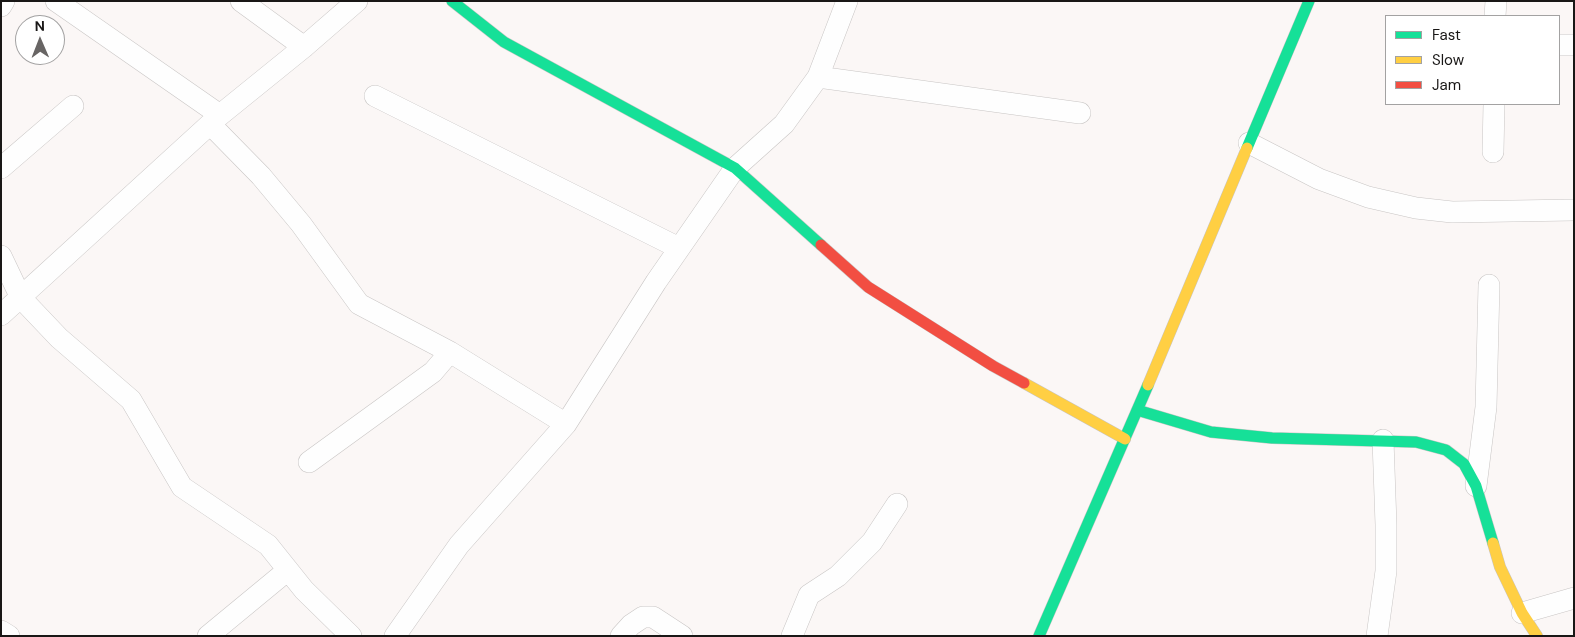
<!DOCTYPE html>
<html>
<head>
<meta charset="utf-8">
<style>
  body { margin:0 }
  #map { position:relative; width:1575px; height:637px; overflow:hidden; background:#fbf7f6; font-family:"DM Sans",sans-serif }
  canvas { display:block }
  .frame { position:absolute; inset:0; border:2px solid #191716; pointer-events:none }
  .legend { position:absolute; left:1385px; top:15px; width:175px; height:90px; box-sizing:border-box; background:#fff; border:1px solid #a3a2a2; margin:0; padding:6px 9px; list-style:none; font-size:15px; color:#191716 }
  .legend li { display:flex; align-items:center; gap:10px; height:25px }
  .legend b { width:25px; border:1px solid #a3a2a2 }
  .north { position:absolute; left:15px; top:15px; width:50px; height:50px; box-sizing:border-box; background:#fff; border:1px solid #a3a2a2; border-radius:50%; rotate:359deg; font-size:14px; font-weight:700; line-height:20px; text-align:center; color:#191716 }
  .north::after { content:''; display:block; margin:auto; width:18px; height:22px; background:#686564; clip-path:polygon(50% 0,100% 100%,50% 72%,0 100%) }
</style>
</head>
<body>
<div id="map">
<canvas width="1575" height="637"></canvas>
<div class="frame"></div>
<ul class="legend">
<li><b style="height:6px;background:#16e098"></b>Fast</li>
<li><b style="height:6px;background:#ffcf43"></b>Slow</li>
<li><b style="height:6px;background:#f24e42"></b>Jam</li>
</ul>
<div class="north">N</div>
</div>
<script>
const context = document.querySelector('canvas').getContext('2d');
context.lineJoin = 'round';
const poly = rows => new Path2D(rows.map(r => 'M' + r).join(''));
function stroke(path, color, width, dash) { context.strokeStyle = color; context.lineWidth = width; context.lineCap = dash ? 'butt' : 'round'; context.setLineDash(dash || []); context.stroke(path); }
const street = poly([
  [56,1,220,115],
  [241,1,304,47],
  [1,6,4,1],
  [1495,16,1496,1],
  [1559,45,1574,45],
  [818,77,1080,113],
  [375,96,679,248],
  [210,124,261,176,301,224,359,304,450,352,566,424],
  [1249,143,1319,179,1368,197,1416,208,1452,212,1574,210],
  [1493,152,1494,104],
  [1,168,73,106],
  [1,256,21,298,59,338,131,400,182,487,268,545,304,590,351,636],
  [1,315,220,115,304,47,357,1],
  [309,462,433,372,450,352],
  [1476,486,1486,407,1489,285],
  [1522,613,1574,598],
  [1,631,9,636],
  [208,636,288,570],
  [395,636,459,545,566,424,656,282,735,168,784,124,818,77,847,1],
  [621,636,631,625,643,617,653,617,682,636],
  [792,636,809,595,838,576,872,542,897,504],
  [1377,636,1386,571,1386,525,1383,440]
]);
const fast = poly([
  [452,1,504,42,735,168,821,245],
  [1247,148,1309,1],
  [1137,410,1211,432,1272,438,1416,442,1446,450,1464,464,1476,486,1493,543],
  [1039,636,1148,385]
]);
const slow = poly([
  [1024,383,1125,439],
  [1148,385,1247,148],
  [1493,543,1500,567,1522,613,1537,636]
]);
const jam = poly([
  [821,245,868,287,993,366,1024,383]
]);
stroke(street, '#c8c5c4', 22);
stroke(fast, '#c8c5c4', 12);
stroke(slow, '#c8c5c4', 12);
stroke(jam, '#c8c5c4', 12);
stroke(street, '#fefefe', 21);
stroke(fast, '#16e098', 11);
stroke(slow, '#ffcf43', 11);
stroke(jam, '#f24e42', 11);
</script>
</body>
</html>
